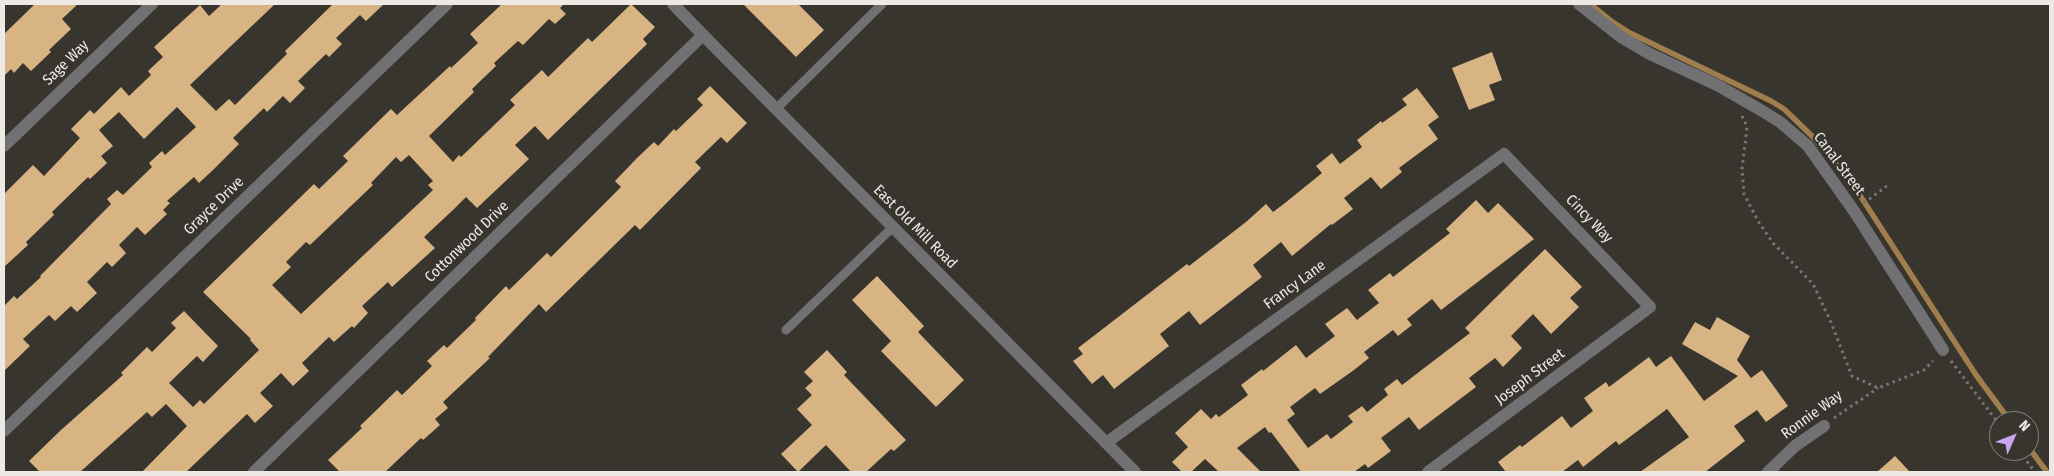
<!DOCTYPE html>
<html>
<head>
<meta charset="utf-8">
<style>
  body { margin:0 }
  #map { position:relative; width:2054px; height:476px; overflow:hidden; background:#38342e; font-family:"Fira Sans Condensed",sans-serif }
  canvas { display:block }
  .frame { position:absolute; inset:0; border:5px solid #edeae6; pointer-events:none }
  .north { position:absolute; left:1989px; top:411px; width:50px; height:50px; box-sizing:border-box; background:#38342e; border:1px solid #807d78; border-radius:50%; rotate:46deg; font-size:14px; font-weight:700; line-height:20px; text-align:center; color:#edeae6 }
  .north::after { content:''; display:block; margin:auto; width:18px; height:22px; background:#c6a6f0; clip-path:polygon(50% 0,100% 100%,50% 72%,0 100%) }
</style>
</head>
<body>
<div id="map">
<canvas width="2054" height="476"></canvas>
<div class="frame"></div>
<div class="north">N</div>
</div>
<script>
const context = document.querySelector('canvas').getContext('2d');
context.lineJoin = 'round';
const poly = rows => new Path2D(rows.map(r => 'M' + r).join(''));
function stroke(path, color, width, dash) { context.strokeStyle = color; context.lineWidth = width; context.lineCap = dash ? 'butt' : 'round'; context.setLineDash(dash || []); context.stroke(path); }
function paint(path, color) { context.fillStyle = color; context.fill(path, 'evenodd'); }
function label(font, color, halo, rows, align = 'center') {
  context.font = font + ' "Fira Sans Condensed",sans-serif'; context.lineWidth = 5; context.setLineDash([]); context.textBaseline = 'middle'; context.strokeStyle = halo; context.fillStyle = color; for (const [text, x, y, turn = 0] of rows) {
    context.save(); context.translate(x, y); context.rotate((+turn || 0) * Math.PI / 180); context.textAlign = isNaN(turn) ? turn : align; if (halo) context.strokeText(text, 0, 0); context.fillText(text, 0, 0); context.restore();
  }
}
stroke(poly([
  [1590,4,1611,21,1630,33,1771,101,1784,109,1812,136,1852,183,1976,375,2010,421],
  [2029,448,2047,472]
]), '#9f7d4d', 5.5);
paint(poly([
  [35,4,78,4,62,19,71,29,49,50,51,52,31,71,23,63,14,73,11,69,4,76,4,34],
  [222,4,275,4,190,85,216,111,229,99,235,105,287,54,285,51,333,4,384,4,366,21,360,15,336,38,342,44,329,57,326,54,298,81,305,88,290,103,283,96,267,112,264,108,233,138,239,144,213,170,199,183,194,177,167,201,170,203,163,210,167,214,145,235,137,227,119,245,126,253,112,267,107,262,87,282,97,293,77,312,71,306,55,321,49,315,23,339,30,346,4,371,4,306,14,296,17,299,41,277,40,276,111,204,107,199,117,190,123,195,152,167,149,163,162,151,165,155,196,127,177,107,144,139,119,112,99,130,113,146,101,156,107,163,90,179,88,177,52,212,54,215,26,242,28,245,4,267,4,194,33,165,44,176,80,138,71,129,90,110,94,114,121,87,129,96,151,75,148,71,163,57,154,47,200,5,209,16],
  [502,4,564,4,560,8,566,14,555,24,549,19,523,45,518,41,494,63,496,66,472,89,474,92,429,136,453,162,459,155,461,157,515,105,510,100,542,70,548,77,588,38,592,42,631,4,655,27,643,39,647,44,548,140,535,126,515,145,529,159,477,208,466,197,453,210,424,237,435,248,392,287,388,282,362,306,368,313,354,328,352,326,334,342,329,337,302,363,309,371,293,386,281,373,260,393,273,406,255,423,247,414,186,472,142,472,187,426,166,404,152,417,147,412,80,472,40,472,29,461,61,430,123,375,121,373,147,347,152,352,176,328,171,323,184,311,218,346,203,362,197,356,169,383,193,407,200,400,204,404,259,350,250,340,251,339,203,292,314,184,319,189,348,161,343,156,391,109,397,115,450,66,451,68,478,43,470,34],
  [409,155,433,181,428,185,433,190,301,314,272,285,291,267,286,262,306,242,310,245,373,185,371,183,396,157,401,162],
  [743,4,798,4,824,30,796,57],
  [1492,52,1502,80,1489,85,1495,100,1469,110,1452,68],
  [710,86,747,123,727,143,721,137,695,162,701,168,640,230,635,225,546,312,539,304,488,357,490,358,443,402,448,408,435,419,440,425,423,440,421,438,385,472,340,472,328,460,362,428,360,426,397,390,402,395,432,366,427,361,444,345,447,348,476,320,475,318,506,286,509,290,547,253,551,257,621,187,615,181,637,158,654,142,658,146,674,129,676,131,703,105,697,99],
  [1417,88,1439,117,1428,125,1438,139,1399,168,1402,172,1381,189,1371,177,1344,198,1353,209,1332,225,1331,224,1292,256,1281,242,1253,265,1262,277,1200,325,1189,311,1160,334,1169,346,1114,389,1103,375,1092,384,1073,361,1083,354,1078,348,1187,264,1189,266,1246,222,1266,204,1273,212,1285,203,1322,173,1316,166,1332,153,1340,164,1362,147,1357,140,1381,121,1382,123,1407,105,1402,99],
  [1476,200,1488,213,1498,203,1534,239,1441,310,1432,299,1407,319,1412,325,1398,336,1393,330,1364,352,1369,358,1354,370,1320,394,1315,388,1290,407,1295,414,1287,420,1308,448,1327,434,1331,439,1353,422,1348,416,1362,406,1367,412,1388,395,1384,389,1397,379,1402,385,1470,333,1465,328,1545,249,1582,287,1570,298,1579,307,1551,334,1533,314,1511,336,1522,348,1503,367,1495,358,1469,378,1476,387,1419,430,1409,417,1381,438,1391,451,1368,468,1365,464,1354,472,1301,472,1271,432,1269,433,1265,427,1237,448,1261,472,1219,472,1205,459,1191,472,1182,472,1172,462,1188,447,1175,433,1201,409,1211,419,1216,414,1219,417,1248,395,1241,385,1262,369,1263,371,1296,345,1306,358,1335,336,1325,324,1347,308,1357,320,1379,303,1368,290,1390,273,1393,277,1450,233,1446,229],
  [877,276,924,326,918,332,964,380,936,407,881,351,891,341,852,300],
  [1717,317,1750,336,1737,360,1751,378,1762,370,1788,406,1766,422,1757,410,1734,426,1745,441,1705,472,1640,472,1689,437,1667,409,1619,445,1616,441,1583,467,1578,460,1562,472,1506,472,1498,462,1520,445,1522,447,1562,416,1571,428,1593,411,1584,398,1606,382,1609,387,1649,357,1656,367,1671,356,1704,401,1738,376,1682,344,1695,322,1710,330],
  [827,350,847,372,844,375,906,440,894,451,891,449,866,472,851,472,826,445,798,472,781,454,812,425,797,409,812,395,805,388,813,381,804,372],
  [1895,456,1910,472,1877,472]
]), '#d8b483');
stroke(poly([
  [1742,116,1747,127,1742,169,1744,194,1758,221,1773,243,1813,284,1830,320,1852,376,1878,388,1924,370,1933,361],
  [1864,203,1888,185],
  [1951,361,1999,424],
  [1834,418,1878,388],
  [2019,451,2035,472]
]), '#7a7671', 3, [2.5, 4]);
stroke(poly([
  [776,109,882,4],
  [786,330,893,227]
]), '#717073', 9);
stroke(poly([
  [1579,4,1621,37,1650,54,1717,85,1759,109,1780,122,1808,146,1854,211,1943,350],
  [4,146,152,4],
  [4,431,447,4],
  [1106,443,1504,154,1650,307,1428,472],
  [254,472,703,35,1135,472],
  [1768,472,1795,446,1824,426]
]), '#717073', 12);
stroke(poly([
  [673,4,703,35]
]), '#717073', 12);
label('15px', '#edeae6', '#38342e', [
  ["Sage Way",66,63,-44],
  ["Canal Street",1839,164,53],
  ["Grayce Drive",214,206,-44],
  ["Cincy Way",1589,219,46],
  ["East Old Mill Road",915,227,45],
  ["Cottonwood Drive",467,242,-44],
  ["Francy Lane",1295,285,-36],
  ["Joseph Street",1530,377,-37],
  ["Ronnie Way",1812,415,-36]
]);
</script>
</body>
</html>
